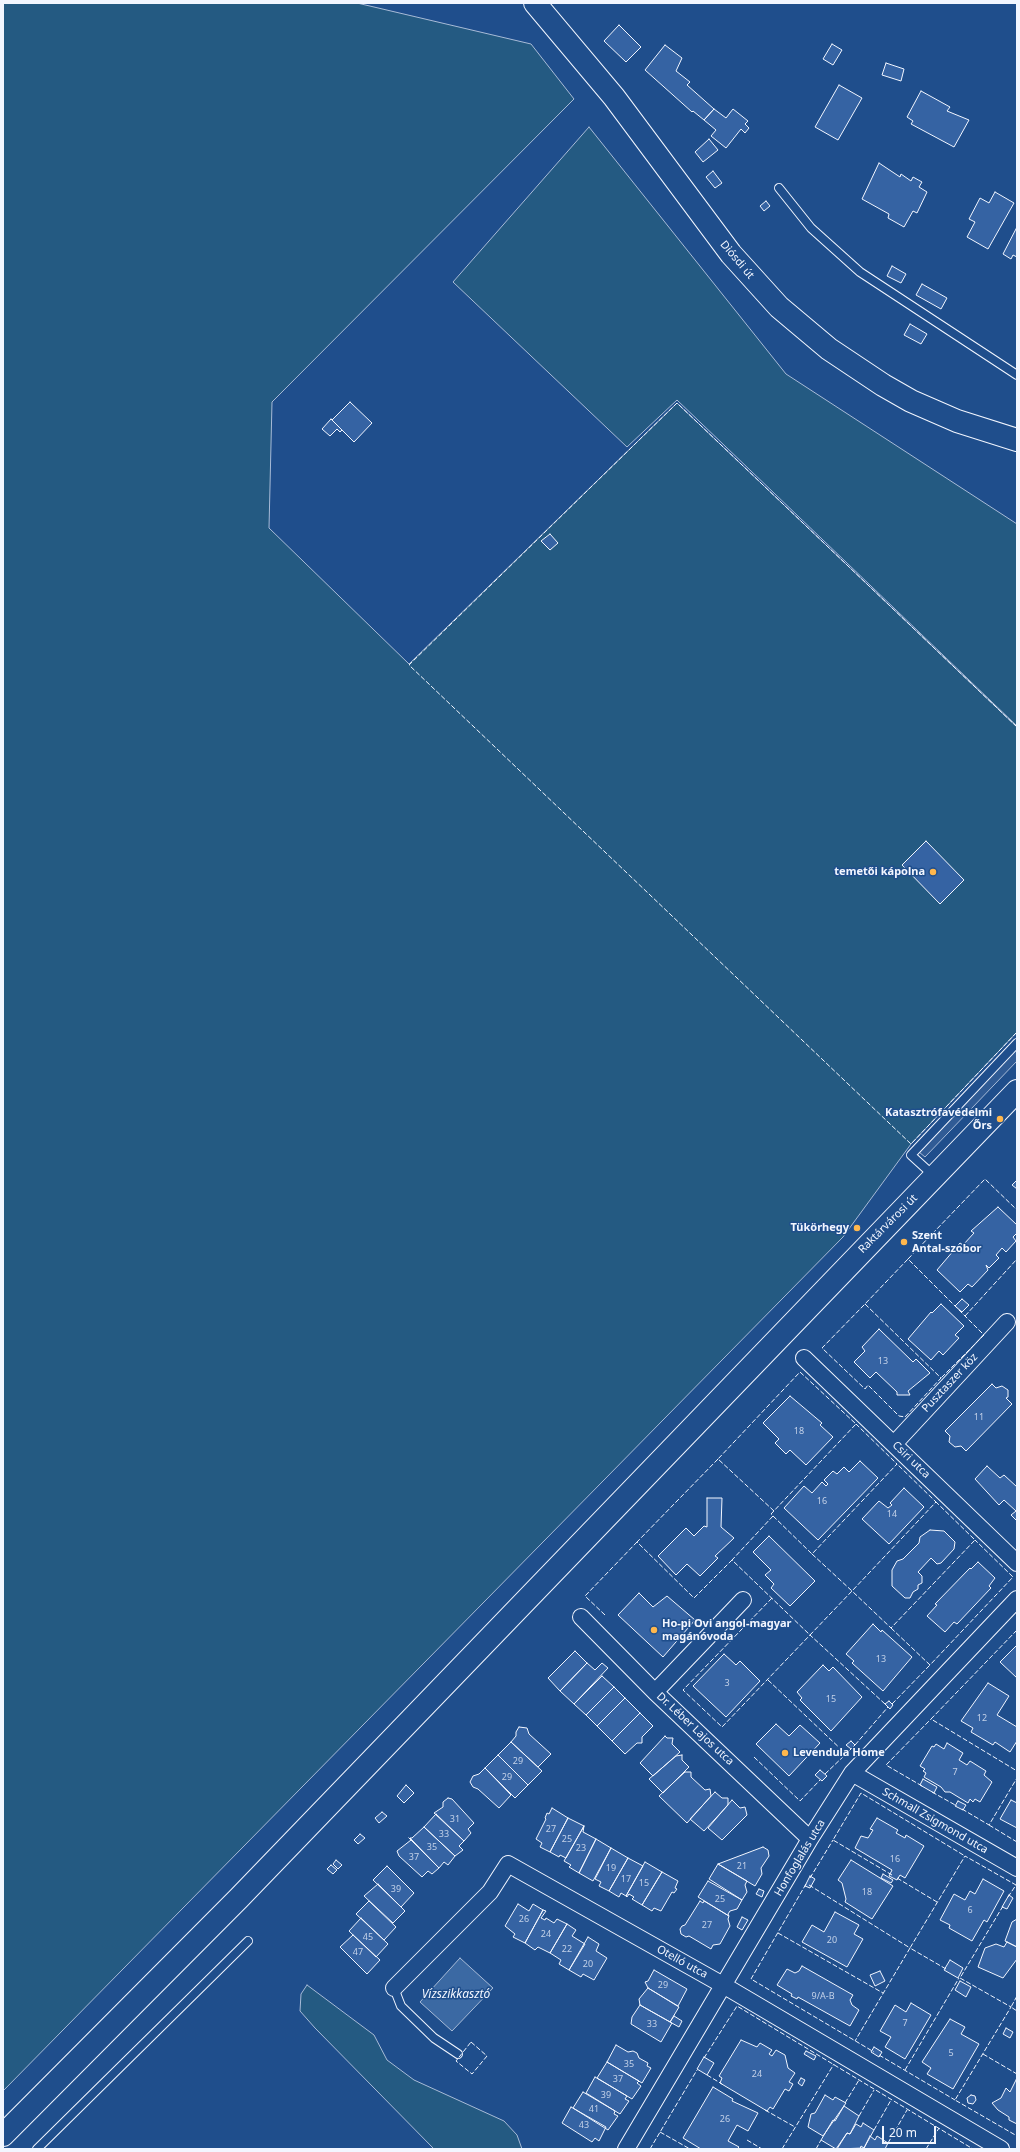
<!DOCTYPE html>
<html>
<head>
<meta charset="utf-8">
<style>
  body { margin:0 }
  #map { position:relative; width:1020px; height:2152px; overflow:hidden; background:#1f4e8c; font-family:"Noto Sans",sans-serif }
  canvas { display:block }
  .frame { position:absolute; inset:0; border:4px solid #f2f6ff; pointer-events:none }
  .scale { position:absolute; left:882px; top:2126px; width:54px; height:18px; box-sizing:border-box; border:2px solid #f2f6ff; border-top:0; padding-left:5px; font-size:12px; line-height:14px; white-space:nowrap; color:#f2f6ff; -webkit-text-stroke:3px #1f4e8c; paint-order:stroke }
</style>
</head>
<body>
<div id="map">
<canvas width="1020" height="2152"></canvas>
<div class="frame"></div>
<div class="scale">20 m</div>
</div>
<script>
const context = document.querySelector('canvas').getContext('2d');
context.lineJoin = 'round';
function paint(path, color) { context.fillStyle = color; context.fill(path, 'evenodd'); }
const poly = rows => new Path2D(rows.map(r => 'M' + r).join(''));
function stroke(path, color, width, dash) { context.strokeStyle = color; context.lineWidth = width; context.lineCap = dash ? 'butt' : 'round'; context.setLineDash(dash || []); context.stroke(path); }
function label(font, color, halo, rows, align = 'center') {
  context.font = font + ' "Noto Sans",sans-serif'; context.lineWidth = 3; context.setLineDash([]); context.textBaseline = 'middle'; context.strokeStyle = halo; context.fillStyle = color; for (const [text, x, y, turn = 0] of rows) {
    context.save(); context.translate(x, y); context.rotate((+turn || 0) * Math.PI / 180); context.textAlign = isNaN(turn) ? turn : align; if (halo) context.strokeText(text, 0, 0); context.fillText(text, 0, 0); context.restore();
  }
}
const green = poly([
  [3,3,357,3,531,44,574,99,272,402,269,528,409,664,677,403,1017,727,1017,1032,911,1144,843,1237,3,2091,3,3],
  [589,127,786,374,1017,524,1017,726,677,400,627,447,453,282,589,127],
  [307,1985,374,2035,387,2060,414,2080,504,2121,517,2135,522,2149,434,2149,315,2028,300,2011,301,1994,307,1985]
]);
paint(green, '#245a82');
stroke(green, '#a8bbd7', 1);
const parking = poly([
  [1017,1048,1017,1061,925,1157,919,1152,1017,1048]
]);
paint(parking, '#305b95');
stroke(parking, '#a8bbd7', 1);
const water = poly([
  [460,1958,493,1988,452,2031,420,2002,460,1958]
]);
paint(water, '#3b69a3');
stroke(water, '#a8bbd7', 1);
const building = poly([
  [619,25,641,47,626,62,604,41,619,25],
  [832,44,842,50,833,65,823,59,832,44],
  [665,45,682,58,676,71,690,82,687,85,714,109,704,120,693,111,692,112,645,70,665,45],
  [886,63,904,69,901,81,882,75,886,63],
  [839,85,862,98,838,140,815,127,839,85],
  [921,91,950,107,947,111,969,120,954,147,911,124,913,121,907,117,921,91],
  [714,109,726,118,733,109,748,121,745,124,749,128,745,133,741,129,726,148,711,136,716,130,704,120,714,109],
  [709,139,718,150,703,162,695,152,709,139],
  [879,163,900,177,901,174,911,181,913,177,922,182,919,187,927,192,917,213,913,211,904,227,888,218,889,214,862,199,879,163],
  [713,171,722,183,715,188,706,177,713,171],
  [995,192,1014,203,988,249,967,237,975,222,969,219,980,198,989,203,995,192],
  [766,201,770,206,764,211,760,206,766,201],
  [1017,227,1017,257,1013,255,1011,259,1003,254,1017,227],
  [892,266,906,274,901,283,887,276,892,266],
  [922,284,947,298,941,309,916,295,922,284],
  [910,324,927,334,921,344,904,335,910,324],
  [350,402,372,423,354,442,332,420,350,402],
  [331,419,342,430,340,432,337,429,330,436,322,429,331,419],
  [550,534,558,543,550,550,541,541,550,534],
  [926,841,964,880,940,904,902,865,926,841],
  [1017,1180,1017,1189,1012,1185,1017,1180],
  [998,1207,1017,1225,1017,1233,1013,1237,1016,1241,1006,1252,1002,1248,996,1255,999,1258,989,1268,986,1265,988,1270,972,1287,968,1284,960,1292,937,1270,960,1243,963,1245,974,1233,971,1231,998,1207],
  [962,1299,969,1305,962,1312,955,1306,962,1299],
  [941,1304,964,1326,955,1335,959,1338,943,1355,939,1351,931,1360,908,1339,931,1312,932,1313,941,1304],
  [879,1329,913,1362,916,1359,930,1373,908,1391,910,1395,897,1395,897,1392,876,1372,870,1378,854,1362,865,1351,862,1347,879,1329],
  [992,1384,996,1388,1002,1386,1008,1390,1008,1397,1006,1398,1012,1404,966,1451,961,1446,955,1447,949,1442,950,1436,945,1431,992,1384],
  [790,1396,822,1423,820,1425,833,1437,806,1465,790,1450,786,1454,775,1443,779,1439,763,1423,790,1396],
  [860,1461,878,1478,818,1540,784,1508,804,1486,812,1493,822,1482,826,1486,828,1484,824,1480,833,1471,837,1474,844,1467,849,1472,860,1461],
  [987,1466,1000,1478,1004,1475,1017,1487,1017,1521,1011,1515,1016,1511,1004,1500,999,1505,975,1479,987,1466],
  [904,1488,924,1507,889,1544,862,1519,879,1501,888,1508,892,1505,890,1503,904,1488],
  [707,1498,722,1498,721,1527,734,1538,715,1556,718,1558,700,1576,687,1564,676,1575,658,1556,686,1528,694,1536,704,1526,707,1527,707,1498],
  [930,1530,944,1531,955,1542,954,1549,941,1563,937,1564,931,1558,918,1572,922,1576,922,1583,918,1585,918,1589,913,1592,910,1598,905,1598,892,1586,892,1570,897,1561,903,1559,919,1543,920,1537,930,1530],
  [769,1536,815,1581,790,1606,771,1588,774,1584,765,1575,771,1570,753,1552,769,1536],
  [978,1562,995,1578,989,1586,991,1588,957,1624,954,1622,945,1632,927,1616,937,1605,935,1604,970,1568,971,1569,978,1562],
  [639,1593,653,1607,667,1596,695,1620,663,1657,618,1615,639,1593],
  [873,1624,881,1632,882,1630,912,1657,883,1691,852,1663,854,1661,846,1654,873,1624],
  [1017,1645,1017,1678,1000,1662,1017,1645],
  [575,1651,587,1663,560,1691,548,1678,575,1651],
  [724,1654,736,1665,740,1661,760,1681,726,1717,693,1686,724,1654],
  [587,1663,595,1670,602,1663,608,1668,574,1704,560,1691,587,1663],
  [823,1665,829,1671,833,1667,862,1697,831,1731,800,1700,802,1698,797,1692,823,1665],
  [602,1676,614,1687,586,1715,574,1704,602,1676],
  [988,1683,1009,1696,997,1715,1017,1727,1017,1741,1010,1752,995,1742,993,1745,971,1732,973,1728,961,1721,988,1683],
  [614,1687,625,1698,597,1726,586,1715,614,1687],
  [625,1698,640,1713,612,1741,597,1726,625,1698],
  [889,1701,893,1705,890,1709,885,1704,889,1701],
  [640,1713,653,1726,642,1737,642,1743,637,1743,625,1754,612,1741,640,1713],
  [776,1724,789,1736,800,1725,820,1743,789,1776,756,1744,776,1724],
  [519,1727,527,1728,529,1734,551,1754,538,1767,511,1742,516,1736,516,1732,519,1727],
  [665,1736,667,1738,673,1738,672,1744,680,1752,653,1776,640,1763,665,1736],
  [851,1741,855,1745,851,1749,846,1745,851,1741],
  [511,1742,542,1771,528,1785,498,1755,511,1742],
  [947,1743,963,1753,959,1760,967,1765,970,1761,986,1771,984,1775,992,1782,980,1802,975,1799,973,1802,970,1799,968,1803,950,1792,945,1792,941,1787,924,1777,926,1773,923,1771,925,1769,920,1766,932,1746,934,1747,936,1744,944,1749,947,1743],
  [498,1755,528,1785,515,1798,485,1768,498,1755],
  [682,1755,682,1760,689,1767,663,1793,649,1779,676,1756,682,1755],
  [485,1768,511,1795,499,1808,478,1789,473,1787,470,1782,473,1776,479,1774,485,1768],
  [820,1770,827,1776,822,1781,815,1775,820,1770],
  [685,1772,691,1772,691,1777,705,1790,710,1789,711,1796,687,1823,659,1796,685,1772],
  [923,1779,937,1787,934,1793,920,1785,923,1779],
  [406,1785,414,1793,404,1803,397,1796,406,1785],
  [715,1792,722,1798,728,1798,728,1805,704,1831,690,1819,715,1792],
  [448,1798,452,1799,474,1823,468,1829,471,1833,464,1841,434,1813,443,1807,443,1802,448,1798],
  [732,1800,740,1808,745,1807,747,1815,722,1840,708,1828,732,1800],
  [1011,1800,1017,1803,1017,1828,1000,1819,1011,1800],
  [958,1801,966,1805,963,1810,955,1806,958,1801],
  [552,1808,568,1818,550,1852,540,1847,542,1843,536,1839,546,1819,545,1818,547,1813,549,1814,552,1808],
  [382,1812,387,1816,379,1823,375,1818,382,1812],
  [436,1814,464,1841,459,1846,463,1850,455,1856,424,1827,436,1814],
  [568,1818,584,1826,566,1858,560,1855,559,1857,550,1852,568,1818],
  [877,1818,898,1830,896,1833,905,1838,906,1835,924,1846,905,1878,900,1875,897,1880,889,1876,892,1870,855,1848,861,1836,868,1838,873,1830,870,1829,877,1818],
  [584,1826,583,1832,596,1839,579,1873,569,1867,571,1865,564,1861,584,1826],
  [424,1827,455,1856,448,1865,444,1862,439,1868,410,1838,412,1838,424,1827],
  [360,1834,365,1838,358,1844,354,1840,360,1834],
  [409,1838,439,1868,432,1874,428,1871,422,1877,399,1856,397,1851,411,1840,409,1838],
  [596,1839,611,1848,593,1881,579,1873,596,1839],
  [763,1847,768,1850,769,1856,761,1868,762,1874,755,1886,718,1864,763,1847],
  [611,1848,628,1858,609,1891,599,1886,601,1882,595,1879,611,1848],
  [628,1858,643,1866,626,1896,621,1893,619,1897,609,1891,628,1858],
  [336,1860,342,1865,338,1869,333,1864,336,1860],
  [851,1860,893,1886,872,1919,845,1902,846,1899,842,1883,838,1880,851,1860],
  [645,1862,662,1872,642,1905,632,1899,634,1897,629,1894,627,1897,626,1896,645,1862],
  [718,1864,747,1881,745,1885,747,1892,742,1900,709,1879,718,1864],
  [331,1865,337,1870,333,1874,327,1869,331,1865],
  [387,1866,414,1893,401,1907,373,1880,387,1866],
  [662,1872,678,1881,675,1888,677,1889,674,1893,672,1892,661,1911,654,1908,652,1911,642,1905,662,1872],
  [883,1874,893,1880,891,1883,881,1878,883,1874],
  [810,1876,815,1879,810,1888,805,1886,810,1876],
  [983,1879,1004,1891,987,1922,984,1920,972,1941,949,1928,950,1925,940,1920,954,1894,965,1900,970,1891,975,1894,983,1879],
  [708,1881,742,1900,737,1909,730,1911,728,1914,729,1916,698,1897,708,1881],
  [378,1884,405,1911,393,1923,364,1896,378,1884],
  [759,1889,764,1891,762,1897,756,1894,759,1889],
  [1009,1895,1013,1898,1007,1909,1002,1907,1009,1895],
  [369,1901,396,1927,384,1940,356,1914,369,1901],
  [700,1901,703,1903,704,1901,729,1916,728,1919,730,1926,720,1944,713,1945,711,1949,689,1936,686,1937,681,1934,680,1929,682,1926,685,1925,700,1901],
  [518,1904,529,1911,533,1904,543,1910,525,1943,513,1937,515,1934,505,1926,518,1904],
  [543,1910,546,1911,541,1918,545,1920,546,1918,554,1923,557,1919,567,1924,550,1953,538,1947,535,1950,525,1943,543,1910],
  [835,1912,859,1925,854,1934,863,1939,847,1967,802,1942,812,1925,824,1932,835,1912],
  [742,1917,748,1920,742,1930,737,1927,742,1917],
  [361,1918,388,1944,376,1957,349,1931,361,1918],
  [1017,1919,1017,1947,1005,1941,1012,1922,1017,1919],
  [567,1924,576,1930,572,1936,585,1944,569,1970,559,1964,561,1960,550,1953,567,1924],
  [353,1935,380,1960,367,1974,340,1947,353,1935],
  [588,1937,599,1944,596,1951,607,1958,594,1980,583,1974,581,1977,569,1970,588,1937],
  [1007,1942,1017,1947,1017,1959,1003,1978,978,1967,985,1948,996,1944,1004,1947,1007,1942],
  [950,1960,963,1968,958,1978,944,1970,950,1960],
  [802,1966,853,1995,850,2000,852,2005,859,2010,850,2026,798,1997,797,1999,791,1996,792,1994,777,1985,787,1969,795,1973,799,1971,802,1966],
  [654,1970,687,1989,678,2006,648,1988,645,1982,648,1981,654,1970],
  [880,1971,885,1981,875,1986,870,1975,880,1971],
  [960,1981,971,1987,966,1997,955,1990,960,1981],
  [648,1988,679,2007,670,2022,640,2005,639,1999,648,1988],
  [911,2003,931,2015,905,2059,885,2047,891,2037,880,2031,895,2005,906,2012,911,2003],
  [640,2005,672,2023,661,2042,631,2024,632,2017,640,2005],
  [674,2016,682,2021,679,2027,670,2022,674,2016],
  [950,2019,965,2027,961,2034,979,2044,953,2089,927,2074,931,2068,922,2062,950,2019],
  [1006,2028,1013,2032,1010,2038,1003,2034,1006,2028],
  [741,2040,757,2047,760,2043,772,2050,769,2054,772,2056,776,2050,785,2055,788,2068,795,2073,789,2082,793,2084,789,2091,785,2089,773,2109,770,2107,767,2111,720,2083,722,2078,719,2076,741,2040],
  [616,2045,628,2052,633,2051,637,2053,639,2058,648,2063,647,2066,651,2068,642,2083,607,2062,616,2045],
  [874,2047,882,2052,879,2057,871,2052,874,2047],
  [806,2051,816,2056,814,2060,804,2054,806,2051],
  [704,2057,714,2063,707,2075,697,2069,704,2057],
  [607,2062,639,2081,637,2083,641,2086,632,2099,597,2078,607,2062],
  [595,2077,627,2096,625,2099,629,2101,620,2114,586,2093,595,2077],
  [801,2078,805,2080,802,2086,798,2083,801,2078],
  [1016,2080,1017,2081,1017,2124,1009,2120,1009,2117,998,2110,992,2103,1001,2098,1006,2088,1010,2092,1016,2080],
  [713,2087,733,2099,732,2101,758,2113,748,2131,737,2125,728,2141,739,2147,737,2149,701,2149,683,2138,713,2087],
  [583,2092,615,2111,614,2114,618,2116,608,2130,573,2108,583,2092],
  [825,2095,833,2100,835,2097,846,2103,823,2136,808,2127,811,2114,815,2113,825,2095],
  [971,2095,975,2096,976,2100,973,2104,968,2103,967,2098,971,2095],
  [844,2106,859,2116,850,2134,847,2133,836,2149,821,2140,833,2120,835,2121,844,2106],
  [571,2107,606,2127,599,2141,595,2138,592,2142,562,2123,571,2107],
  [863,2123,874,2130,864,2148,837,2149,847,2133,850,2134,856,2124,861,2127,863,2123],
  [870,2136,875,2140,877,2136,888,2143,885,2149,860,2149,861,2146,864,2148,870,2136]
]);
paint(building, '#3563a3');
stroke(building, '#f2f6ff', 1);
const lane = poly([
  [779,188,811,228,860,272,1017,375],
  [934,1176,911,1155,1017,1043],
  [394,1988,401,2006,434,2038,458,2054],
  [37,2149,248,1941]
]);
const street = poly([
  [804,1358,1017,1563],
  [894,1444,1007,1322],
  [581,1617,655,1692,810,1839],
  [655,1692,743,1600],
  [852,1773,1017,1868],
  [394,1988,490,1892,508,1864,723,1985,1001,2149],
  [626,2149,810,1839,852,1773,1017,1599]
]);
const secondary = poly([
  [535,3,614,97,731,254,779,307,829,349,883,385,911,401,957,421,1017,440],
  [3,2135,239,1898,1017,1091]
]);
stroke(lane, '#f2f6ff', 10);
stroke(street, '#f2f6ff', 18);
stroke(secondary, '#f2f6ff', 24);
stroke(lane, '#1f4e8c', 8);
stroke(street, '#1f4e8c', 16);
stroke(secondary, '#1f4e8c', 22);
stroke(poly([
  [1017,727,677,403,409,665,911,1144,1017,1032],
  [1017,815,1017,816],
  [908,1259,985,1179,1017,1210],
  [865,1304,941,1378,905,1417,899,1416,868,1385,865,1389,822,1348,865,1304,908,1259,984,1335,941,1378],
  [965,1316,1017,1259],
  [718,1459,637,1542,694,1598,732,1560],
  [774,1511,718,1459,800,1372,856,1424,771,1514,812,1554,897,1464,856,1424],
  [773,1516,732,1560,810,1635,852,1591,891,1628,975,1540,936,1502],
  [812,1554,852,1591,936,1502,897,1464],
  [772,1598,683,1690,722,1727,810,1635,885,1704],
  [605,1615,585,1596,637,1542],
  [891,1628,930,1665,1013,1577,975,1540],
  [1017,1630,931,1719,1017,1771],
  [768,1680,846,1754,851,1749],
  [892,1704,930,1665],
  [855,1745,888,1707],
  [754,1757,800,1801,820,1780],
  [825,1774,846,1754],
  [922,1786,886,1765,931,1719],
  [932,1792,957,1806],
  [962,1809,989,1825,1017,1778],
  [989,1825,1017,1842],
  [892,1875,833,1840,861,1793,965,1856],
  [810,1878,833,1840],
  [897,1878,937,1902],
  [806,1884,751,1979,874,2052],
  [809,1885,910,1948,855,2041],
  [1008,1897,1016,1885,1017,1886],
  [1003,1906,960,1978,1011,2007,955,2100,1017,2136],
  [778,1933,883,1993],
  [946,1969,910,1948,965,1856,1016,1885],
  [1017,1996,1011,2007,1017,2011],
  [471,2042,487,2056,472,2074,456,2061,471,2042],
  [983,2054,1017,2074],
  [879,2055,955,2100],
  [704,2058,737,2006,973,2149],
  [905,2070,959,1978],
  [707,2075,722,2084],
  [845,2103,859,2080],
  [765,2110,795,2127],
  [859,2116,874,2090],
  [874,2130,891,2100],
  [660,2132,690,2149],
  [747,2140,762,2149],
  [888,2143,907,2110],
  [650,2149,697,2070],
  [782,2149,834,2064],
  [816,2149,821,2140],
  [926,2149,939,2128]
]), '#f2f6ff', 1, [5, 2]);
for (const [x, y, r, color] of [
  [933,872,4,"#ffb74d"],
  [1000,1119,4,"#ffb74d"],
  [857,1228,4,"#ffb74d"],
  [904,1242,4,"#ffb74d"],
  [654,1630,4,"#ffb74d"],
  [785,1753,4,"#ffb74d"]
]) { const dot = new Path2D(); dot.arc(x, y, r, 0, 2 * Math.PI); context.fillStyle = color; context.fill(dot); stroke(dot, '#1f4e8c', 1.5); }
label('9px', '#c3d1e8', null, [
  ["13",883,1361],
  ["11",979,1417],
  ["18",799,1431],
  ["16",822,1501],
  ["14",892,1514],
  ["13",881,1659],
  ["3",727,1683],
  ["15",831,1699],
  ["12",982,1718],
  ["29",518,1761],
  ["7",955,1772],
  ["29",507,1777],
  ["31",455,1819],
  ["27",551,1829],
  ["33",444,1834],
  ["25",567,1839],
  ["35",432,1847],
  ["23",581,1848],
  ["37",414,1857],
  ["16",895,1859],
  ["21",742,1866],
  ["19",611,1868],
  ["17",626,1879],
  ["15",644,1883],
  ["39",396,1889],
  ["18",867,1892],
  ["25",720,1899],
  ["6",970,1910],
  ["26",524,1919],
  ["27",707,1925],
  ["24",546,1934],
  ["45",368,1937],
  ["20",832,1940],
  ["22",567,1949],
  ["47",358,1952],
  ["20",588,1964],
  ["29",663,1985],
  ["9/A-B",823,1996],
  ["7",905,2023],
  ["33",652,2024],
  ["5",951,2053],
  ["35",629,2064],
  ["24",757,2074],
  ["37",618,2079],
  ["39",606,2095],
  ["41",594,2109],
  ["26",725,2119],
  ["43",584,2125]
]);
label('11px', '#f2f6ff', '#1f4e8c', [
  ["Diósdi út",737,260,50],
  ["Raktárvárosi út",888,1224,-45],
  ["Pusztaszer köz",950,1383,-47],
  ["Csiri utca",911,1460,44],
  ["Dr. Léber Lajos utca",695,1729,43],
  ["Schmall Zsigmond utca",935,1821,30],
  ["Honfoglalás utca",800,1858,-59],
  ["Otelló utca",682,1962,29]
]);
label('bold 11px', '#f2f6ff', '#1f4e8c', [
  ["temetői kápolna",925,872],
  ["Katasztrófavédelmi",992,1113],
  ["Őrs",992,1126],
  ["Tükörhegy",849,1228],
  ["Szent",912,1236,"left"],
  ["Antal-szobor",912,1249,"left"],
  ["Ho-pi Ovi angol-magyar",662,1624,"left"],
  ["magánóvoda",662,1637,"left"],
  ["Levendula Home",793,1753,"left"]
], 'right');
label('italic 12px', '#f2f6ff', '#1f4e8c', [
  ["Vízszikkasztó",456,1995]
]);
</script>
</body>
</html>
